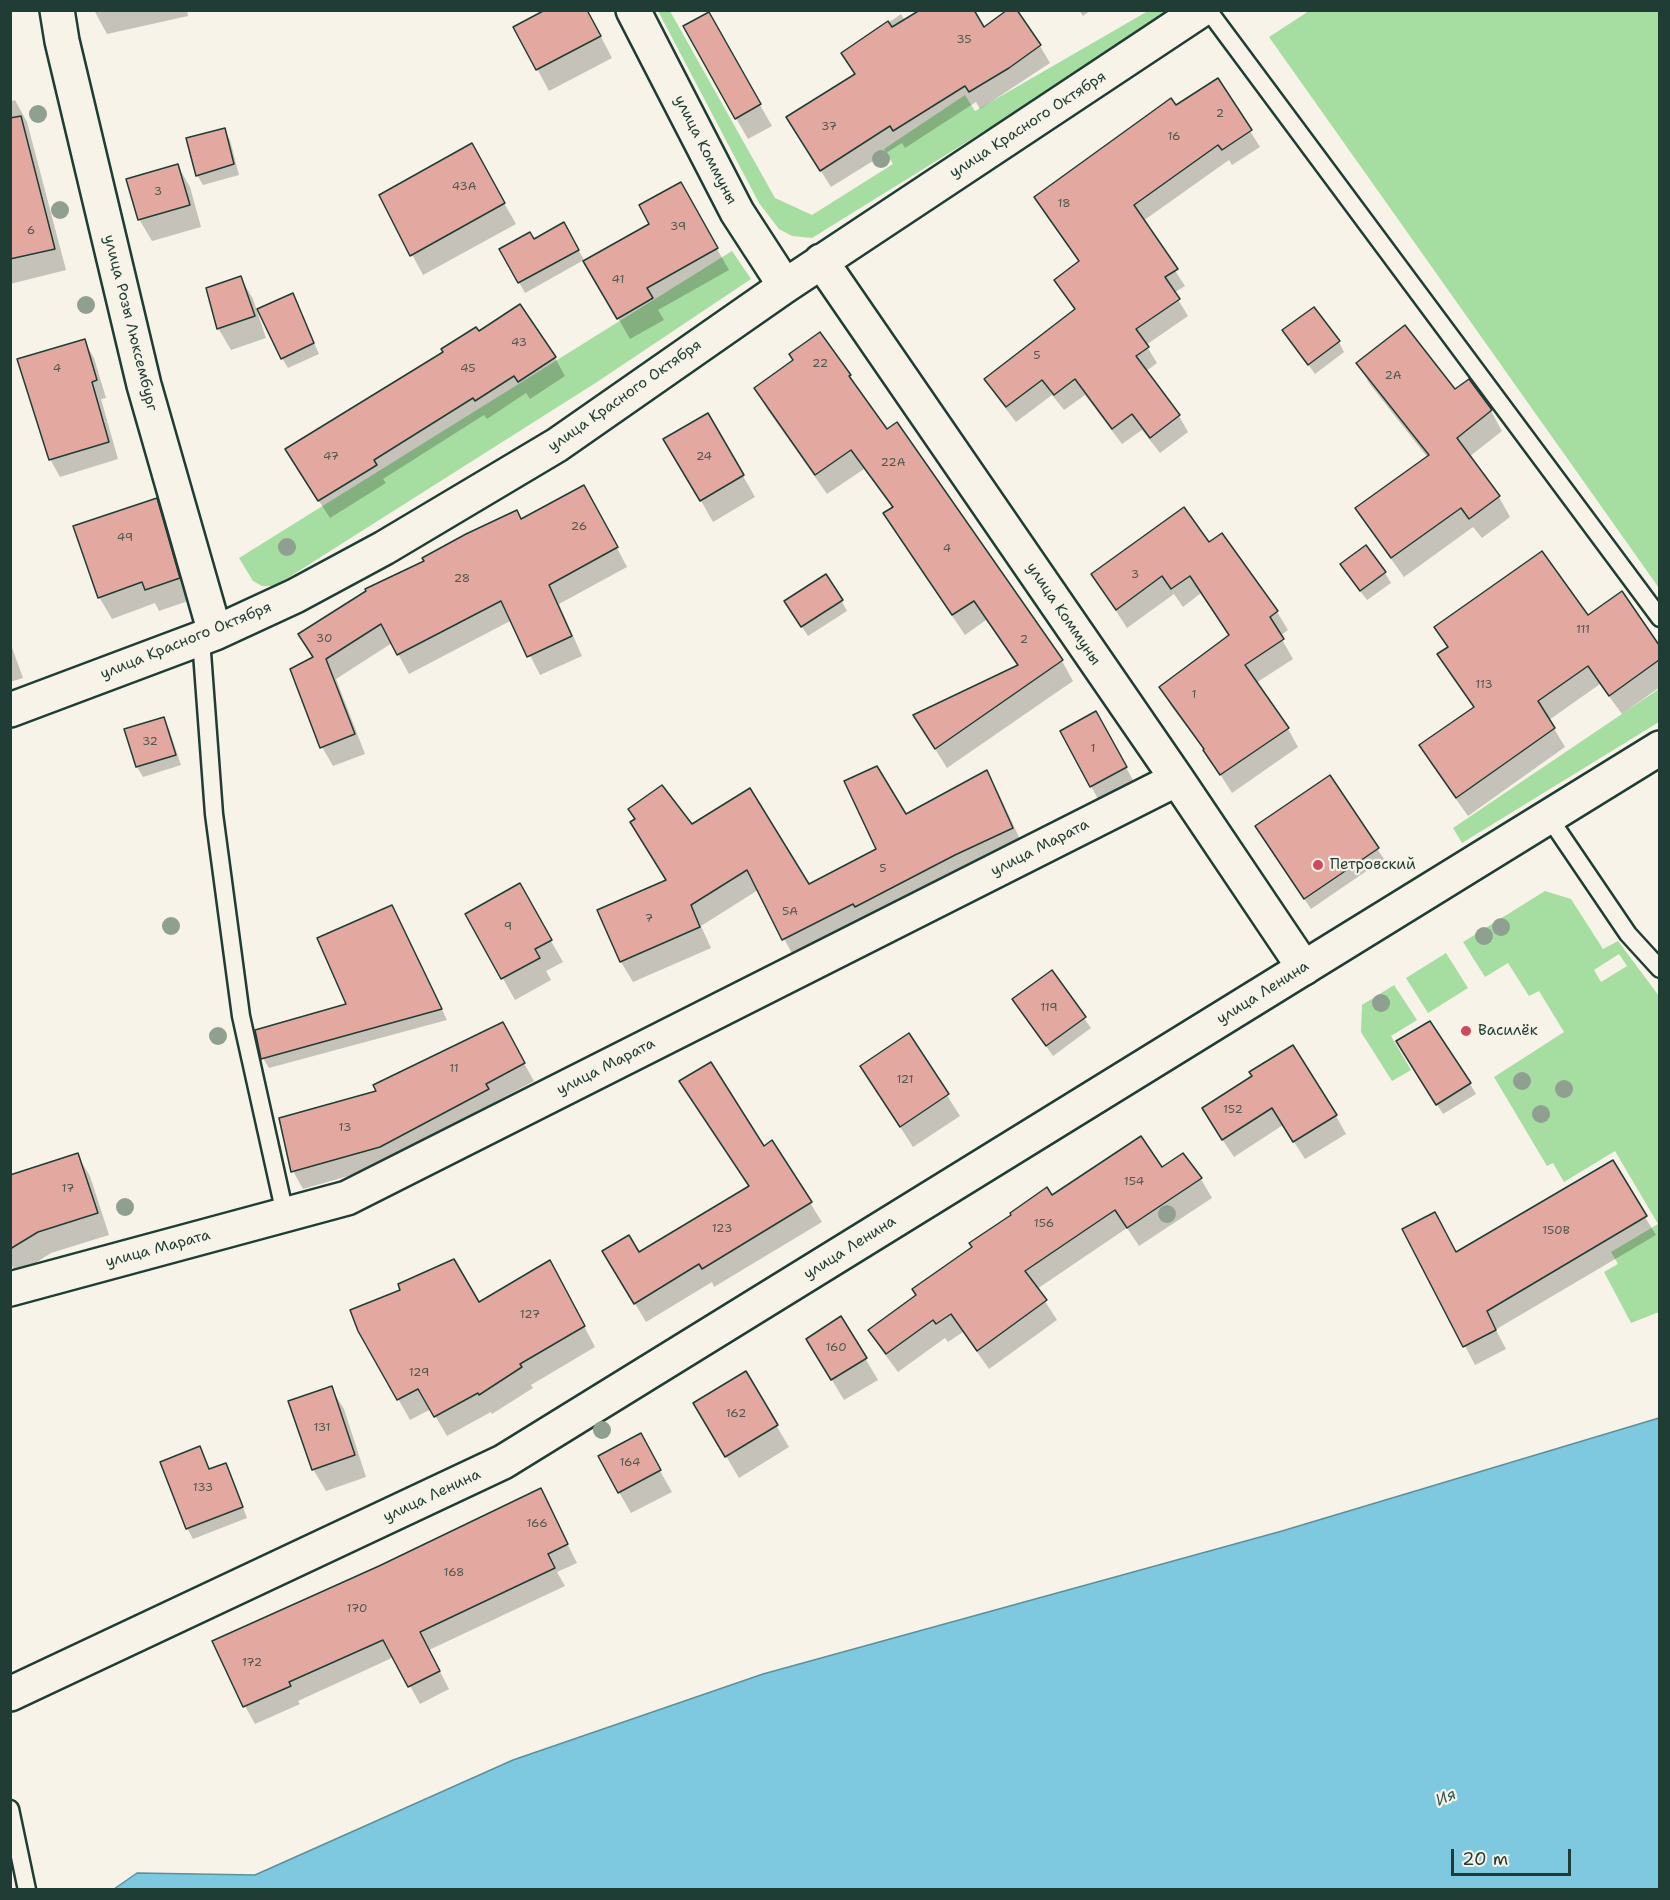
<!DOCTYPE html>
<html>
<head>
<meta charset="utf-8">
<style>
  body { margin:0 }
  #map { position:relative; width:1670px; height:1900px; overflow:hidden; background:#f7f3e8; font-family:"Shantell Sans",sans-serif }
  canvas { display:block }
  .frame { position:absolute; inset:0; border:12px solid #1f3d34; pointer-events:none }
  .scale { position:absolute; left:1451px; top:1849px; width:120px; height:27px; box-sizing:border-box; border:3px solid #1f3d34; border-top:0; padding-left:8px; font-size:18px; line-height:21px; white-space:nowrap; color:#1f3d34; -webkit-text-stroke:4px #f7f3e8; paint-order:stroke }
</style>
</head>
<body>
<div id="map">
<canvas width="1670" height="1900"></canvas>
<div class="frame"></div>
<div class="scale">20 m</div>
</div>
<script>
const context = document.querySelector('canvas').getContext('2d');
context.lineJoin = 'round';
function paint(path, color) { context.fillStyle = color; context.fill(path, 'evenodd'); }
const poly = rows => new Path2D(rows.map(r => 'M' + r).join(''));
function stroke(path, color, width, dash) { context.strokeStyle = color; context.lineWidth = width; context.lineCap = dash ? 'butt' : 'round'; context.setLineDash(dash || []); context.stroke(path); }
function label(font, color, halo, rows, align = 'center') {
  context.font = font + ' "Shantell Sans",sans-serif'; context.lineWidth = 4.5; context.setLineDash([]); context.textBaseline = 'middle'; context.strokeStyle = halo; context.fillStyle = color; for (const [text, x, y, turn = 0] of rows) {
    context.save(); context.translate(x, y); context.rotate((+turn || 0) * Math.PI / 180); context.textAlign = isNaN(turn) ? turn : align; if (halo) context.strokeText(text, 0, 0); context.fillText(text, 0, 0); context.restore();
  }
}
paint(poly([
  [658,11,670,11,775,198,812,215,893,164,884,149,965,95,975,111,1148,11,1178,11,812,238,792,236,779,229,759,203],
  [1309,11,1659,11,1659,588,1269,37],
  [732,251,751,279,597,382,275,586,262,586,253,581,239,558],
  [1659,689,1659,722,1462,843,1453,828],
  [1545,891,1571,899,1603,949,1618,941,1659,996,1659,1312,1631,1323,1604,1272,1618,1264,1611,1252,1658,1224,1615,1151,1564,1182,1553,1163,1547,1166,1494,1077,1564,1032,1539,991,1529,996,1508,963,1485,977,1463,942],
  [1619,954,1627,966,1601,982,1594,970],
  [1446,953,1468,988,1428,1013,1406,978],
  [1394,985,1417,1020,1391,1036,1411,1070,1392,1081,1361,1032,1362,1005]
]), '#a6dda0');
const water = poly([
  [1659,1418,1659,1889,114,1889,137,1873,255,1875,513,1760,763,1674,1282,1531,1659,1418]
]);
paint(water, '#7fc9e0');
stroke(water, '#59919b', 1.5);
paint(poly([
  [94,10,187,10,188,16,107,34],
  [587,10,612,58,549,91,515,28],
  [1079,10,1091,10,1083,16],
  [708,14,772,126,748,139,736,118],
  [901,14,905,21,984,29,1040,46,1050,63,980,109,976,102,905,148,902,143,831,187,798,135,855,75,843,54],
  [15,100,27,122,66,270,10,284,10,102],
  [1176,107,1250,131,1260,147,1232,165,1229,160,1143,221,1185,286,1174,293,1188,316,1146,345,1157,363,1145,372,1179,416,1188,432,1160,453,1142,430,1122,444,1085,395,1064,410,1052,395,1016,422,996,396,986,380,1076,311,1056,280,1080,263,1045,214,1036,198],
  [224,129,230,140,239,175,203,185,197,175],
  [471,145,516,224,423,275,381,196],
  [178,166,190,187,201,227,152,241,139,219],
  [680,184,729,270,658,310,664,320,630,339,586,262,651,225],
  [564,224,584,260,525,293,501,250,533,240],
  [240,277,253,299,266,338,231,350,218,328],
  [293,295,319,354,288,368,282,358],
  [1284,331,1339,342,1344,352,1315,374],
  [478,333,555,358,565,376,530,399,526,393,487,419,484,415,383,479,386,483,330,518,297,467,445,353],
  [84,341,94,358,106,398,101,399,118,459,60,477,50,459],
  [1358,363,1455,391,1491,411,1502,431,1469,457,1499,497,1510,517,1482,538,1473,527,1404,577,1369,528,1357,508,1428,458,1369,383],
  [849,375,887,432,896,425,1062,661,1073,681,947,768,927,736,1018,667,986,620,965,635,897,534,885,514,893,509,864,469,827,494,767,409,756,389],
  [708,415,755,497,713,522,666,439],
  [156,500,168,521,191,600,159,611,155,603,112,619,99,597],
  [595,506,627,567,559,604,582,656,540,675,512,620,409,674,392,643,336,679,365,754,333,766,322,747,314,659,521,521],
  [1222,535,1277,612,1288,630,1280,636,1293,659,1256,683,1288,729,1298,747,1232,793,1208,755,1171,706,1161,687,1230,637,1201,593,1183,607,1174,594,1127,628,1093,575,1209,544],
  [1385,573,1391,583,1367,600,1348,575],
  [1622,593,1660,648,1660,687,1622,714,1600,684,1549,720,1565,747,1468,816,1432,765,1421,746,1474,708,1450,674,1439,655,1448,648,1436,628,1587,618],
  [841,600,847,611,808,636,792,612],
  [10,642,23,678,10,682],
  [163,719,169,729,181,765,143,777,137,767,125,730],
  [1108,735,1138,789,1103,808,1091,786],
  [986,772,998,792,1024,848,795,959,758,890,701,926,711,948,633,982,621,962,599,911,667,881,691,826,808,886,878,849,905,816],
  [1329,777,1384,859,1311,909,1263,837],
  [519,885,563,962,546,971,551,980,515,1000,467,914],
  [397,918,447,1020,269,1068,263,1058,348,1005],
  [1051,972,1091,1028,1053,1056,1014,1000],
  [502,1024,534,1081,495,1102,498,1107,390,1164,303,1189,293,1171,378,1092],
  [909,1035,960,1116,913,1147,862,1067],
  [1404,1052,1470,1084,1476,1094,1443,1114],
  [1253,1076,1336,1116,1346,1134,1305,1159,1283,1125,1234,1157,1214,1127],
  [772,1142,822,1222,714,1287,712,1282,646,1322,604,1251,639,1254,750,1187,763,1148],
  [77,1155,90,1176,109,1235,51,1253,18,1274,10,1263,10,1176],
  [1183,1155,1201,1179,1212,1198,1139,1246,1127,1228,1037,1289,1057,1320,989,1369,963,1332,948,1342,945,1338,898,1372,881,1349,870,1330,1052,1197,1161,1169],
  [1645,1217,1656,1235,1500,1327,1496,1330,1506,1349,1475,1365,1404,1230,1456,1254],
  [561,1282,595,1347,531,1385,533,1388,492,1414,491,1412,447,1436,431,1409,410,1420,360,1331,478,1304],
  [865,1358,878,1380,844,1400,820,1360],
  [745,1373,789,1447,739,1478,695,1404],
  [331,1388,344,1409,366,1477,326,1491,313,1469],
  [200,1448,210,1471,225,1465,231,1476,247,1518,193,1539,187,1528],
  [651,1455,672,1492,631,1513,619,1492],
  [540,1490,577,1563,557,1572,565,1586,429,1650,449,1689,420,1704,394,1657,298,1701,300,1704,255,1724,245,1706,214,1641,380,1568]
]), '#0003');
const building = poly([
  [545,10,587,10,601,36,536,70,513,27,545,10],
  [920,10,974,10,984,27,1007,10,1017,10,1041,45,1009,68,969,92,965,86,893,131,890,126,820,171,786,117,855,74,841,53,888,21,892,27,920,10],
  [709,12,761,104,735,119,683,26,709,12],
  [1218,78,1252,130,1222,150,1218,145,1134,205,1178,269,1165,277,1180,299,1136,329,1149,347,1136,356,1180,415,1150,438,1132,414,1112,429,1075,379,1054,395,1042,380,1006,407,984,379,1075,309,1054,280,1079,261,1034,197,1171,98,1176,105,1218,78],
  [21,116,55,249,10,259,10,118,21,116],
  [225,128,234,164,196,176,186,138,225,128],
  [472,143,505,203,410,256,379,195,472,143],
  [178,164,190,205,138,220,126,179,178,164],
  [681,182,718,248,647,288,653,298,617,319,583,261,649,224,639,205,681,182],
  [564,222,579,250,518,283,499,249,530,232,534,239,564,222],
  [241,276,255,316,217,329,206,288,241,276],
  [293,293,314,343,281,359,257,309,293,293],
  [520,304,556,357,518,382,514,376,475,401,473,398,374,460,377,465,318,501,285,449,443,352,441,349,476,327,479,331,520,304],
  [1314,307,1340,341,1308,365,1282,330,1314,307],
  [1405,325,1455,389,1469,379,1492,410,1457,438,1500,496,1469,519,1461,508,1391,558,1355,508,1429,455,1356,363,1405,325],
  [820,332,851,375,849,376,887,429,897,422,1063,660,935,749,913,715,1018,665,974,601,952,615,883,513,893,507,851,450,815,475,754,388,793,360,789,354,820,332],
  [85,339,97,380,92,382,109,442,49,460,17,359,85,339],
  [708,413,744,475,700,501,663,439,708,413],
  [584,485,618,547,549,585,572,636,527,657,501,601,397,655,381,624,326,659,355,734,320,748,290,669,313,657,298,634,366,591,365,589,424,561,422,558,466,534,517,510,521,519,584,485],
  [157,498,180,578,145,590,142,582,98,598,73,526,157,498],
  [1184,507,1209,542,1222,533,1278,611,1270,617,1284,639,1245,665,1289,728,1220,775,1203,750,1204,749,1159,687,1229,635,1190,576,1171,589,1162,576,1116,610,1091,574,1184,507],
  [1366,545,1386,572,1360,591,1340,564,1366,545],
  [1542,551,1588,615,1622,591,1659,645,1659,660,1609,696,1588,666,1538,701,1555,728,1456,798,1419,745,1474,707,1437,654,1448,647,1434,627,1542,551],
  [826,574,843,600,801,627,784,601,826,574],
  [1096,711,1127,767,1090,787,1060,731,1096,711],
  [164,717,176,755,136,767,124,729,164,717],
  [877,766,906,814,987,770,1013,828,955,855,855,907,853,904,782,940,747,870,691,905,700,927,620,962,597,910,666,880,630,822,635,819,628,809,662,785,692,824,750,788,809,884,876,849,844,781,877,766],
  [1330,775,1379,848,1304,899,1255,826,1330,775],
  [520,883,552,940,535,949,540,958,501,979,465,914,520,883],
  [392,905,442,1009,261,1059,255,1030,346,1004,317,938,392,905],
  [1052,970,1086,1017,1046,1046,1012,999,1052,970],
  [1430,1021,1471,1083,1436,1105,1396,1041,1430,1021],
  [503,1022,525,1063,486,1084,489,1089,380,1147,291,1172,279,1118,376,1091,373,1085,503,1022],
  [909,1033,949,1094,900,1127,860,1066,909,1033],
  [1293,1045,1337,1115,1293,1142,1272,1108,1222,1140,1202,1108,1252,1076,1249,1072,1293,1045],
  [711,1062,764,1146,772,1140,812,1202,702,1269,699,1264,634,1304,602,1251,629,1235,639,1252,749,1186,679,1081,711,1062],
  [1141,1136,1162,1167,1183,1153,1202,1178,1127,1228,1115,1210,1025,1271,1047,1300,977,1351,951,1314,936,1324,933,1320,886,1354,868,1330,916,1295,912,1289,972,1247,969,1243,1011,1215,1010,1213,1047,1187,1052,1195,1141,1136],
  [78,1153,98,1213,38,1232,10,1249,10,1175,78,1153],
  [1613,1160,1647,1216,1487,1311,1496,1330,1463,1347,1402,1229,1435,1212,1456,1252,1613,1160],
  [454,1259,479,1302,550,1260,585,1326,520,1364,522,1367,479,1395,478,1393,434,1417,418,1389,397,1400,358,1331,350,1310,400,1290,398,1284,454,1259],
  [841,1316,867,1358,831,1380,806,1339,841,1316],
  [746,1371,778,1425,725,1457,693,1403,746,1371],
  [332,1386,355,1455,312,1470,288,1401,332,1386],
  [641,1433,661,1470,618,1493,598,1456,641,1433],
  [200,1446,209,1469,226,1463,243,1507,186,1529,160,1462,200,1446],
  [541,1488,568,1544,548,1554,555,1568,420,1632,440,1671,408,1687,383,1640,289,1682,291,1686,243,1707,212,1641,379,1566,541,1488]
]);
paint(building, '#e3a9a1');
stroke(building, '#1f3d34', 1.5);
const service = poly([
  [1208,10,1660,618],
  [201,639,214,814,241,1016,285,1214],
  [1548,816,1628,934,1660,969],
  [10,1809,27,1890]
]);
const minor = poly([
  [57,10,62,41,144,385,215,633],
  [633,10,737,212,785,286],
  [821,261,1177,779,1304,968],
  [10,710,215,633,295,596,384,548,557,445,785,286,1201,10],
  [10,1289,347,1198,1177,779]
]);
const secondary = poly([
  [10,1694,503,1462,1660,748]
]);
stroke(service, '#1f3d34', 21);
stroke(minor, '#1f3d34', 38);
stroke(secondary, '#1f3d34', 38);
stroke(service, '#f7f3e8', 16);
stroke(minor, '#f7f3e8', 33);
stroke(secondary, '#f7f3e8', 33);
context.fillStyle = '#8fa091';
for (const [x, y] of [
  [38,114],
  [881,159],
  [60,210],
  [86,305],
  [287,547],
  [171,926],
  [1501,927],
  [1484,936],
  [1381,1003],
  [218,1036],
  [1522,1081],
  [1564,1089],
  [1541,1114],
  [125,1207],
  [1167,1214],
  [602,1430]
]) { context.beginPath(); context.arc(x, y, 9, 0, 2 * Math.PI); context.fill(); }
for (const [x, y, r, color] of [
  [1318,865,6,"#d1495b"],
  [1466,1031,6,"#d1495b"]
]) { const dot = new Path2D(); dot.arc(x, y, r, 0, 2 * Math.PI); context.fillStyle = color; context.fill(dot); stroke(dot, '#f7f3e8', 2); }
label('12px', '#50584f', null, [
  ["35",964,40],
  ["2",1220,114],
  ["37",829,127],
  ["16",1174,137],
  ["43А",464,187],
  ["3",158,192],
  ["18",1064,204],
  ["39",678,227],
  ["6",31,231],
  ["41",618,280],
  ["43",519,343],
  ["5",1037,356],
  ["22",820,364],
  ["4",57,369],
  ["45",468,369],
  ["2А",1393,376],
  ["47",331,457],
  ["24",704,457],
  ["22А",893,463],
  ["26",579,527],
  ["49",125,538],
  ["4",947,549],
  ["3",1135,575],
  ["28",462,579],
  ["111",1583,630],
  ["30",324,639],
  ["2",1024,640],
  ["113",1484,685],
  ["1",1194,695],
  ["32",150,742],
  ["1",1093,749],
  ["5",883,869],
  ["5А",790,912],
  ["7",649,919],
  ["9",508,927],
  ["119",1049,1008],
  ["11",454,1069],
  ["121",905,1080],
  ["152",1233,1110],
  ["13",345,1128],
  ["154",1134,1182],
  ["17",68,1189],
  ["156",1044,1224],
  ["123",722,1229],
  ["150В",1556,1231],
  ["127",530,1315],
  ["160",836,1348],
  ["129",419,1373],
  ["162",736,1414],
  ["131",322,1428],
  ["164",630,1463],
  ["133",203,1488],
  ["166",537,1524],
  ["168",454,1573],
  ["170",357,1609],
  ["172",252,1663]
]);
label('15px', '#1f3d34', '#f7f3e8', [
  ["улица Красного Октября",1028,125,-33],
  ["улица Коммуны",705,150,63],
  ["улица Розы Люксембург",130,323,76],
  ["улица Красного Октября",625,396,-35],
  ["улица Коммуны",1063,614,56],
  ["улица Красного Октября",186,641,-22],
  ["улица Марата",1040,848,-27],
  ["улица Ленина",1263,993,-32],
  ["улица Марата",606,1067,-27],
  ["улица Ленина",850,1248,-32],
  ["улица Марата",158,1249,-15],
  ["улица Ленина",432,1496,-25]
]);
label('15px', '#1f3d34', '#f7f3e8', [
  ["Петровский",1330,865],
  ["Василёк",1478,1031]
], 'left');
label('italic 16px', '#325956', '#f7f3e8', [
  ["Ия",1446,1798,-24]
]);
</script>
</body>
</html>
